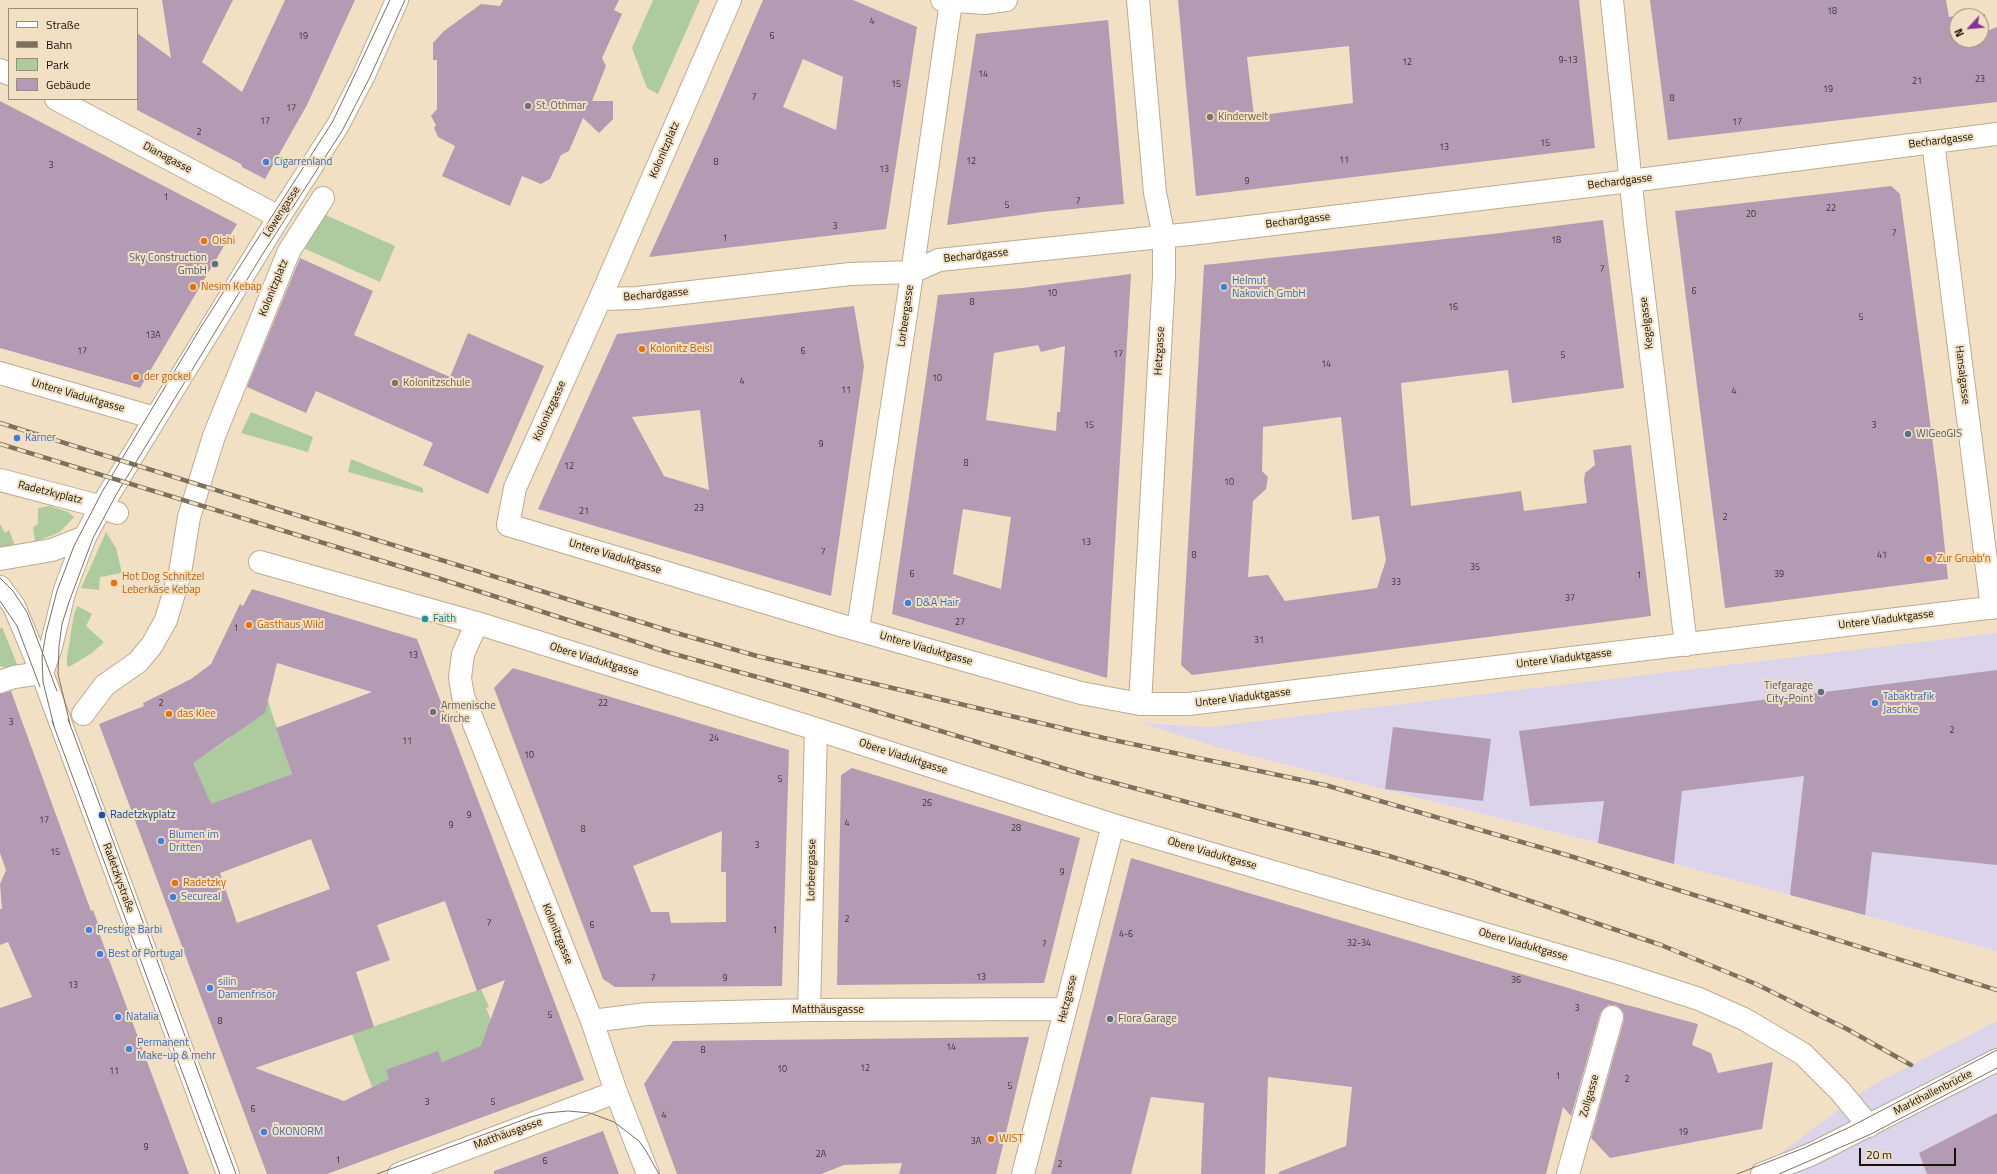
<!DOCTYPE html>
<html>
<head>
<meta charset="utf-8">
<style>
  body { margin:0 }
  #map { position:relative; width:1997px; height:1174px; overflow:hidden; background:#f1e0c3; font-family:"Titillium Web",sans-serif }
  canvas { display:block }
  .legend { position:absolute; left:8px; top:8px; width:130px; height:92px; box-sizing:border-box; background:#f1e0c3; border:1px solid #9a8e78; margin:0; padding:5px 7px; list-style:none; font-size:12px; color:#181208 }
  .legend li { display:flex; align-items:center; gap:8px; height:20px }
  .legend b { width:20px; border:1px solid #9a8e78 }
  .north { position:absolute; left:1949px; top:8px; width:40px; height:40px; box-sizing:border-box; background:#f1e0c3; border:1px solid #9a8e78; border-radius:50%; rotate:244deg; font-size:11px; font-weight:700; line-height:16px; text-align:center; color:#181208 }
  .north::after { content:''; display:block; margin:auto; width:14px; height:18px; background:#86319f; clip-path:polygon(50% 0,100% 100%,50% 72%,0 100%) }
  .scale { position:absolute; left:1859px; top:1148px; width:97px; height:18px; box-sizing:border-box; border:2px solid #181208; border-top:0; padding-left:5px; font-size:12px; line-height:14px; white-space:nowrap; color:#181208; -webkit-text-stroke:3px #f1e0c3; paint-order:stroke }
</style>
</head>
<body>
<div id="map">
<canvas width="1997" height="1174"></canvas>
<ul class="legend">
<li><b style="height:5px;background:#fff"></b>Straße</li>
<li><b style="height:5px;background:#7c715e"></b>Bahn</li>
<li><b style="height:11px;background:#aecba0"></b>Park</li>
<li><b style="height:11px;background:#b39cb3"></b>Gebäude</li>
</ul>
<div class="north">N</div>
<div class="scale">20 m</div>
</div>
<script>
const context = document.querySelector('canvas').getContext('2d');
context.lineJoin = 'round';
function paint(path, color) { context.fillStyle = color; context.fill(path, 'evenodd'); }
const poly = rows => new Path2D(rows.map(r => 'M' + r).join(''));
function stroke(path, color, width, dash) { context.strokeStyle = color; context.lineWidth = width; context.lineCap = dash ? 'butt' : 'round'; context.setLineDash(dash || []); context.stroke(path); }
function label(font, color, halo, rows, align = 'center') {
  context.font = font + ' "Titillium Web",sans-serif'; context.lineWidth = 4; context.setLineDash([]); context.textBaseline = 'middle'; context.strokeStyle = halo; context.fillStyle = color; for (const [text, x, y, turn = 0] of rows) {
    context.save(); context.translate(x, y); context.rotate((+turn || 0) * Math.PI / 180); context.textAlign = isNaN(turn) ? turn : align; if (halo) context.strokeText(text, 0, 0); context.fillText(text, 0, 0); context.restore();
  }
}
paint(poly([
  [1997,633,1997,951,1598,843,1220,748,1141,723,1209,727],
  [1997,1021,1997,1174,1752,1174,1871,1086]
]), '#dbd4ea');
paint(poly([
  [653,0,700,0,658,94,647,88,632,48],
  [319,212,395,246,380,282,303,248],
  [251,412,313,437,308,452,241,433],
  [351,459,423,488,423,493,348,472],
  [50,506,68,512,74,517,60,532,35,542,33,527,38,524,38,508],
  [0,524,5,533,9,530,16,548,0,549],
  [106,532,116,548,122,573,100,577,99,590,81,588],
  [77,606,92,614,86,626,104,642,92,653,69,667,67,666,67,657,74,614],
  [2,627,11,649,20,672,0,666,0,629],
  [268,701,292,774,199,809,198,775,194,765,183,770,181,767,209,752,230,738,226,731],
  [481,989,489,1007,486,1008,496,1032,481,1048,442,1062,386,1070,390,1080,372,1087,352,1034]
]), '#aecba0');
paint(poly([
  [162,0,233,0,202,62,242,92,285,0,355,0,307,105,265,179,242,167,241,164,137,110,137,33,171,58],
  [503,0,619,0,614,10,622,14,602,58,606,66,592,101,613,101,613,119,599,133,583,118,569,151,561,155,550,179,541,184,522,176,510,206,442,176,455,146,438,137,434,128,436,125,431,116,437,109,437,60,433,60,433,43,444,31,481,4,500,6],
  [763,0,853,0,917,27,886,229,649,257,710,123],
  [803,59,843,77,836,130,783,107],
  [1178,0,1579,0,1595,148,1196,196],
  [1349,46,1353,103,1254,116,1247,57],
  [1650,0,1946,0,1949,17,1957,16,1957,40,1981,40,1981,16,1962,16,1985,14,1987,31,1997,27,1997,102,1668,140],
  [1108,20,1124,204,1042,212,947,225,976,34],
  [0,101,237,224,140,388,0,348],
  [1891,186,1900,194,1938,483,1948,579,1725,608,1675,211],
  [1603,220,1624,388,1512,403,1508,370,1401,383,1411,506,1521,491,1524,511,1587,503,1584,480,1585,473,1595,465,1593,450,1631,445,1651,616,1192,675,1181,665,1204,265,1492,234],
  [1341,417,1352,520,1379,516,1386,560,1377,588,1285,601,1268,575,1248,577,1253,501,1266,489,1268,477,1262,471,1263,427],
  [300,258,373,291,354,335,450,377,468,333,544,366,488,494,423,465,433,443,316,391,306,413,247,387],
  [1131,274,1107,678,892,614,938,295,1022,288],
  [1038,345,1041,352,1065,346,1060,412,1057,412,1056,431,986,420,994,353],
  [963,509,1011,517,1001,589,953,574],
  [854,306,864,366,831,596,538,509,617,334],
  [700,410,709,490,664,476,632,417],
  [252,589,417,639,584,1080,327,1174,267,1174,99,724,144,706,143,703,191,679,211,664,240,604,243,606],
  [277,663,372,692,276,728,292,774,211,804,193,763,265,713],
  [311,839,330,889,237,923,220,873],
  [445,901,477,991,505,980,481,1046,442,1062,438,1051,386,1070,389,1079,344,1101,255,1068,374,1027,356,972,390,960,377,925],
  [513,668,789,750,782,986,615,987,603,979,494,688],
  [722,831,721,872,726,872,726,922,671,923,669,912,651,912,633,866],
  [1997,670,1997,865,1872,852,1865,915,1790,895,1804,776,1682,791,1674,864,1598,843,1604,801,1530,806,1519,731],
  [11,691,91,911,93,910,99,926,98,930,189,1174,0,1174,0,1008,32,997,8,942,0,945,0,909,2,909,0,884,6,870,0,853,0,694],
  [1393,727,1491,739,1483,801,1385,789],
  [852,768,1080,838,1044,983,837,985,841,775],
  [1131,858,1612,1001,1698,1024,1692,1045,1711,1053,1718,1073,1773,1062,1762,1129,1610,1158,1591,1138,1624,1020,1624,1014,1621,1009,1616,1005,1609,1005,1604,1008,1600,1014,1571,1116,1563,1107,1546,1174,1279,1174,1279,1172,1346,1146,1352,1087,1268,1077,1265,1174,1201,1174,1204,1103,1151,1097,1131,1174,1051,1174],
  [1029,1037,996,1174,899,1174,902,1163,844,1165,821,1174,677,1174,644,1084,673,1041],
  [1997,1113,1997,1174,1927,1174,1919,1153],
  [603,1131,619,1174,494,1174,494,1171]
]), '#b39cb3');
const street = poly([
  [730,0,600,299,515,488,508,525,840,625,1081,693,1140,704,1188,704,1997,607],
  [942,0,984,3,1006,0],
  [1138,0,1155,193,1164,237,1164,276,1140,704],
  [1612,0,1635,223,1686,645],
  [0,70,9,74],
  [56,99,279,217],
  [1933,142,1992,608],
  [600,299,638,298,850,274,912,272,939,260,1199,233,1630,181,1997,134],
  [0,373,155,418],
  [0,480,95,505,117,513],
  [260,562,477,623,816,729,1113,825,1622,974,1699,999,1744,1019,1803,1054,1840,1091,1869,1126],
  [477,623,463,654,460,678,463,696,592,1021,616,1092,648,1174],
  [858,629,908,301,951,2],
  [0,682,14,677,42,673],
  [83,714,105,685,138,662,152,645,166,620,180,573,189,517,214,436,289,251,323,198],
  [809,1010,816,729],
  [592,1021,647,1014,809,1010,1065,1009],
  [399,1174,616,1092],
  [1023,1174,1113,825],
  [1568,1174,1612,1017]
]);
const secondary = poly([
  [0,559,52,550,85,537],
  [0,587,14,606,42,673,228,1174],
  [42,673,51,647,64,593,70,576,85,537,101,507,279,217,338,125,364,75,397,0],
  [1762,1174,1812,1154,1997,1060]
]);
stroke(street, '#bcab90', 24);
stroke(secondary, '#bcab90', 24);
stroke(street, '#fff', 22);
stroke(secondary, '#fff', 22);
stroke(poly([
  [0,578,13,591,27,612,57,691],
  [0,601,17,626,40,687],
  [68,719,236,1174],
  [52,721,220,1174],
  [70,724,58,674,59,646,62,624,69,602,93,538,116,495,262,255,342,131,369,79,405,0],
  [54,726,43,682,42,656,46,633,57,591,74,546,102,492,201,327,333,121,390,0],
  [377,1174,531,1117,546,1113,568,1111,590,1113,614,1122,639,1141,646,1151,659,1174],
  [1737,1174,1804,1148,1850,1127,1997,1050],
  [1779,1174,1869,1135,1997,1068]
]), '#7c715e', 1);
const rail = poly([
  [0,423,673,632,757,656,1104,738,1325,785,1570,856,1997,990],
  [0,444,441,579,667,652,822,695,1089,776,1389,856,1471,881,1661,945,1756,984,1847,1029,1911,1065]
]);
stroke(rail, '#7c715e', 4.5);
stroke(rail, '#f1e0c3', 3, [9]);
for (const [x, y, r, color] of [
  [528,106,4,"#6b7280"],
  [1210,117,4,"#8d6e63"],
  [266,162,4,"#3f7fe0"],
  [204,241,4,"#e8710a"],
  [215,264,4,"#5c6f8a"],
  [193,287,4,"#e8710a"],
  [1224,287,4,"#3f7fe0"],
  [642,349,4,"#e8710a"],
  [136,377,4,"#e8710a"],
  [395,383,4,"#8d6e63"],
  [1908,434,4,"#5c6f8a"],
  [17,438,4,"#3f7fe0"],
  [1929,559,4,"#e8710a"],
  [114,583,4,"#e8710a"],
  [908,603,4,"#3f7fe0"],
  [425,619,4,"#0f9aa8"],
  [249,625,4,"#e8710a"],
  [1821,692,4,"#5c6f8a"],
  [1875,703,4,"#3f7fe0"],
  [433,712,4,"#6b7280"],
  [169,714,4,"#e8710a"],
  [102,815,4,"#1a4fb4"],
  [161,841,4,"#3f7fe0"],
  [175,883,4,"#e8710a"],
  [173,897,4,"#3f7fe0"],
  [89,930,4,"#3f7fe0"],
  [100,954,4,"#3f7fe0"],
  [210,988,4,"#3f7fe0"],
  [118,1017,4,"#3f7fe0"],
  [1110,1019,4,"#5c6f8a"],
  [129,1049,4,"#3f7fe0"],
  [264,1132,4,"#3f7fe0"],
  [991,1139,4,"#e8710a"]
]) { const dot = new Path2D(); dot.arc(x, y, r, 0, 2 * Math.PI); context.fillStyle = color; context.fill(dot); stroke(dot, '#f1e0c3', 1.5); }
label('9px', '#3f3433', null, [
  ["18",1832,12],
  ["4",872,22],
  ["19",303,37],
  ["6",772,37],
  ["9-13",1568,61],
  ["12",1407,63],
  ["14",983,75],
  ["23",1980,80],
  ["21",1917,82],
  ["15",896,85],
  ["19",1828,90],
  ["7",754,98],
  ["8",1672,99],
  ["17",291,109],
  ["17",265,122],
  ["17",1737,123],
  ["2",199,133],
  ["15",1545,144],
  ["13",1444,148],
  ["11",1344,161],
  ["12",971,162],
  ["8",716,163],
  ["3",51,166],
  ["13",884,170],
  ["9",1247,182],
  ["1",166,198],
  ["7",1078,202],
  ["5",1007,206],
  ["22",1831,209],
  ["20",1751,215],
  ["3",835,227],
  ["7",1894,234],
  ["1",725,239],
  ["18",1556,241],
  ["7",1602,270],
  ["6",1694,292],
  ["10",1052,294],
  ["8",972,303],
  ["16",1453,308],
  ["5",1861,318],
  ["13A",153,336],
  ["17",82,352],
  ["6",803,352],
  ["17",1118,355],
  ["5",1563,356],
  ["14",1326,365],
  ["10",937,379],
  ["4",742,382],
  ["11",846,391],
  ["4",1734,392],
  ["15",1089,426],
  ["3",1874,426],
  ["9",821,445],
  ["8",966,464],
  ["12",569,467],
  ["10",1229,483],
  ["23",699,509],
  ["21",584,512],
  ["2",1725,518],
  ["13",1086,543],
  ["7",823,553],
  ["8",1194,556],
  ["41",1882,556],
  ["35",1475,568],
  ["6",912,575],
  ["39",1779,575],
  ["1",1639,576],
  ["33",1396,583],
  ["37",1570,599],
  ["27",960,623],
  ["1",236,629],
  ["31",1259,641],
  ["13",413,656],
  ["2",161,704],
  ["22",603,704],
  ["3",11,723],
  ["2",1952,731],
  ["24",714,739],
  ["11",407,742],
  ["10",529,756],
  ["5",780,780],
  ["26",927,804],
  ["9",469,816],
  ["17",44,821],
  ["4",847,824],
  ["9",451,826],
  ["28",1016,829],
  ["8",583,830],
  ["3",757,846],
  ["15",55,853],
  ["9",1062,873],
  ["2",847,920],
  ["7",489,924],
  ["6",592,926],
  ["1",775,931],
  ["4-6",1126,935],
  ["32-34",1359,944],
  ["7",1044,945],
  ["13",981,978],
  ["7",653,979],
  ["9",725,979],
  ["36",1516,981],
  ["13",73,986],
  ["3",1577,1009],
  ["5",550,1016],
  ["8",220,1022],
  ["14",951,1048],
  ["8",703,1051],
  ["12",865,1069],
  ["10",782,1070],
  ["11",114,1072],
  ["1",1558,1077],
  ["2",1627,1080],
  ["5",1010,1087],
  ["3",427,1103],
  ["5",493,1103],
  ["6",253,1110],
  ["4",664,1116],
  ["19",1683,1133],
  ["3A",976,1142],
  ["9",146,1148],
  ["2A",821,1155],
  ["1",338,1161],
  ["6",545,1162],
  ["2",1060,1165]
]);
label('11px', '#5b616d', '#f1e0c3', [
  ["St. Othmar",536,106],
  ["Armenische",441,706],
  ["Kirche",441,719]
], 'left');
label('11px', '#785e54', '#f1e0c3', [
  ["Kinderwelt",1218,117],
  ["Kolonitzschule",403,383]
], 'left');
label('11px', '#181208', '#f1e0c3', [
  ["Bechardgasse",1941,141,-7],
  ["Kolonitzplatz",665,150,-67],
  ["Dianagasse",167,158,28],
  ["Bechardgasse",1620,182,-7],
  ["Löwengasse",282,212,-57],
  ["Bechardgasse",1298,221,-7],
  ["Bechardgasse",976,256,-6],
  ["Kolonitzplatz",274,288,-68],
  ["Bechardgasse",656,295,-5],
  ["Lorbeergasse",906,316,-82],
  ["Kegelgasse",1647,323,-97],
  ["Hetzgasse",1160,351,-87],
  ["Hansalgasse",1962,375,83],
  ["Untere Viaduktgasse",78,396,16],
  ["Kolonitzgasse",550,411,-66],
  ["Radetzkyplatz",50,493,14],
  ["Untere Viaduktgasse",615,557,17],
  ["Untere Viaduktgasse",1886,620,-7],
  ["Untere Viaduktgasse",926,649,16],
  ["Untere Viaduktgasse",1564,659,-7],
  ["Obere Viaduktgasse",594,660,17],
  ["Untere Viaduktgasse",1243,698,-7],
  ["Obere Viaduktgasse",903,757,18],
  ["Obere Viaduktgasse",1212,854,16],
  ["Lorbeergasse",812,870,-89],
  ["Radetzkystraße",118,878,70],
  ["Kolonitzgasse",557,934,68],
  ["Obere Viaduktgasse",1523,945,16],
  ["Hetzgasse",1068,999,-76],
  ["Matthäusgasse",828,1010],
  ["Markthallenbrücke",1933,1093,-27],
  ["Zollgasse",1590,1096,-74],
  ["Matthäusgasse",508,1134,-20]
]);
label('11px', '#366cbe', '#f1e0c3', [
  ["Cigarrenland",274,162],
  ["Helmut",1232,281],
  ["Nakovich GmbH",1232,294],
  ["Karner",25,438],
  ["D&A Hair",916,603],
  ["Tabaktrafik",1883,697],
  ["Jaschke",1883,710],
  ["Blumen im",169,835],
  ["Dritten",169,848],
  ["Secureal",181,897],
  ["Prestige Barbi",97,930],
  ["Best of Portugal",108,954],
  ["silin",218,982],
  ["Damenfrisör",218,995],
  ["Natalia",126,1017],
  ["Permanent",137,1043],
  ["Make-up & mehr",137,1056],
  ["ÖKONORM",272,1132]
], 'left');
label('11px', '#c56008', '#f1e0c3', [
  ["Oishi",212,241],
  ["Nesim Kebap",201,287],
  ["Kolonitz Beisl",650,349],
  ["der gockel",144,377],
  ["Zur Gruab'n",1937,559],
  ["Hot Dog Schnitzel",122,577],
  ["Leberkäse Kebap",122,590],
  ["Gasthaus Wild",257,625],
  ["das Klee",177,714],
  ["Radetzky",183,883],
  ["WIST",999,1139]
], 'left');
label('11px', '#4e5e75', '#f1e0c3', [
  ["Sky Construction",207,258],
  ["GmbH",207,271],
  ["WIGeoGIS",1916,434,"left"],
  ["Tiefgarage",1813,686],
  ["City-Point",1813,699],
  ["Flora Garage",1118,1019,"left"]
], 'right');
label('11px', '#0d838f', '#f1e0c3', [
  ["Faith",433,619]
], 'left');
label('11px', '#164399', '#f1e0c3', [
  ["Radetzkyplatz",110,815]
], 'left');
</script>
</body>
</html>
